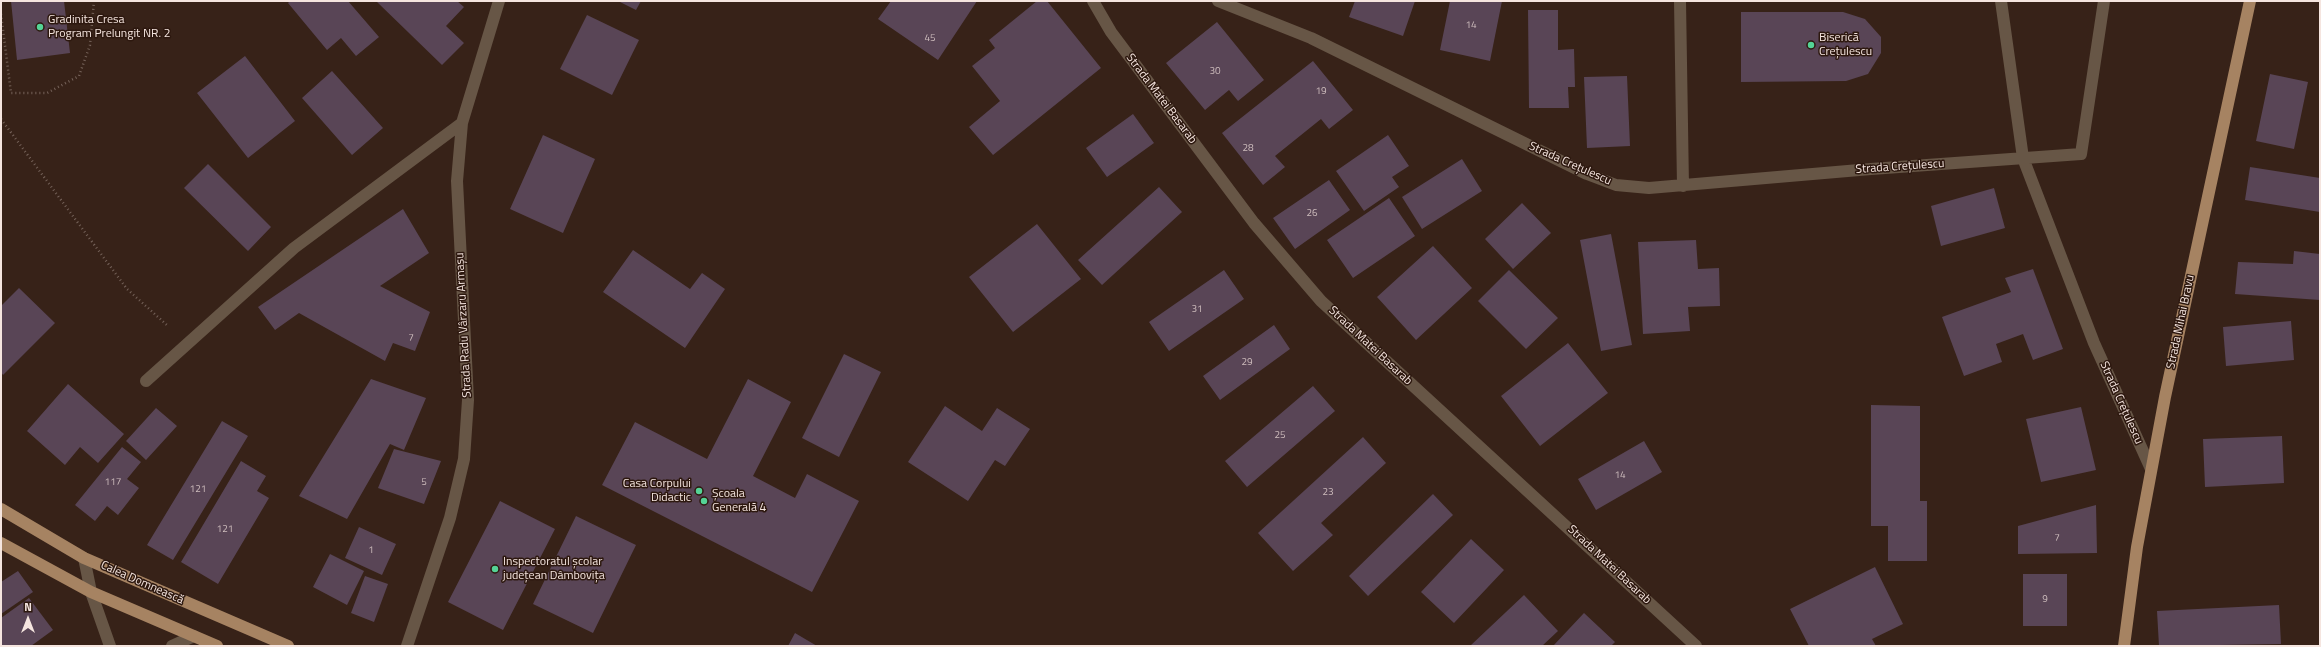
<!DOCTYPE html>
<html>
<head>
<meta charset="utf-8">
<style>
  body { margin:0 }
  #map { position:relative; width:2321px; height:647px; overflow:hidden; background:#372218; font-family:"Titillium Web",sans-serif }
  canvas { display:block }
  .frame { position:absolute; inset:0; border:2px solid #f5e5df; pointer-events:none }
  .north { position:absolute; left:8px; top:599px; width:40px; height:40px; -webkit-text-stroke:3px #2d180f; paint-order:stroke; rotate:0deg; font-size:11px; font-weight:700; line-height:16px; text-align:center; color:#f5e5df }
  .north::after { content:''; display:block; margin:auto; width:14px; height:18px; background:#f5e5df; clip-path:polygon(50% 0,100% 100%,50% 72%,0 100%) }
</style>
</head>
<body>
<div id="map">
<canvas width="2321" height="647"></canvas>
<div class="frame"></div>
<div class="north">N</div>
</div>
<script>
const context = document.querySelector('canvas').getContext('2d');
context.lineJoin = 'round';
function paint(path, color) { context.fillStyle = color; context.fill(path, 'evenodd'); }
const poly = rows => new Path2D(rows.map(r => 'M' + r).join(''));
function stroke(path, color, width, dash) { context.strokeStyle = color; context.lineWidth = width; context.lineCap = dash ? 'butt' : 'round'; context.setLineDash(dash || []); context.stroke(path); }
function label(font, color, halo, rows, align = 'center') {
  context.font = font + ' "Titillium Web",sans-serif'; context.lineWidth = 3; context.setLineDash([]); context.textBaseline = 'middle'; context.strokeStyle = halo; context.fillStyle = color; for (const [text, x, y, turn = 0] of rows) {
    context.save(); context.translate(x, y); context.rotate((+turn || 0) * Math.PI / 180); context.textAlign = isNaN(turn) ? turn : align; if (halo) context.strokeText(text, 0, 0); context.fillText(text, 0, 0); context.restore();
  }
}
paint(poly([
  [11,1,64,1,70,53,17,60],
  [290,1,348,1,379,37,356,56,341,38,327,50,288,3],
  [376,1,457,1,464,7,446,26,464,43,442,65],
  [618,1,641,1,636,10],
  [891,1,977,1,938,60,878,19],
  [1037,1,1047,1,1101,68,993,155,969,127,1000,101,972,66,995,48,989,40],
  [1355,1,1415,1,1403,36,1349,17],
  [1450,1,1502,1,1490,61,1440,50],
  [1528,10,1558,10,1558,50,1574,49,1575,87,1568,87,1569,108,1529,108],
  [1741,12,1843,12,1865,19,1881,37,1881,53,1868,74,1846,81,1741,82],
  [587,15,639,40,612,95,560,69],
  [1217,22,1264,80,1238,101,1229,90,1205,110,1166,63],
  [245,56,295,121,248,158,197,93],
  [1313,61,1353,110,1329,129,1321,119,1275,156,1285,167,1263,185,1222,133],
  [332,71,383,128,352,155,302,98],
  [2270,74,2308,82,2294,149,2256,141],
  [1627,76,1630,146,1587,148,1584,77],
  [1133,114,1154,143,1107,177,1086,148],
  [543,135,595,159,563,233,510,209],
  [1388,135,1409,166,1392,177,1399,187,1364,211,1336,171],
  [1462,159,1482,191,1422,229,1402,197],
  [208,164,271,227,248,251,184,188],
  [2250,167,2320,178,2320,212,2245,200],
  [1329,180,1350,210,1295,249,1273,218],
  [1159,187,1182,212,1102,285,1078,260],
  [1994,188,2005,228,1941,246,1931,206],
  [1389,198,1415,236,1353,278,1327,240],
  [1522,203,1551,233,1513,269,1485,239],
  [403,209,429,253,380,286,430,312,415,351,393,343,385,361,299,313,275,330,258,307],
  [1037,224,1081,279,1013,332,969,277],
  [1611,234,1632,345,1601,351,1580,240],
  [1696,240,1698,269,1719,268,1720,306,1688,307,1690,331,1643,334,1638,242],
  [1433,246,1472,288,1416,340,1377,297],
  [633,250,690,289,702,273,725,289,685,348,603,292],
  [2294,251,2320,254,2320,300,2235,294,2238,262,2293,264],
  [2033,269,2063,349,2033,360,2023,334,1996,344,2002,362,1964,376,1942,317,2011,292,2005,278],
  [1224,270,1244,299,1169,351,1149,322],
  [1509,270,1558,318,1526,349,1478,301],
  [19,288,55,323,3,375,1,372,1,306],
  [2291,321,2294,360,2226,366,2223,327],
  [1274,325,1290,349,1220,400,1203,376],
  [1568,343,1608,393,1540,446,1501,396],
  [844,354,881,372,839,457,802,438],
  [371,379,426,398,404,450,390,444,347,519,299,496],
  [748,379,791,402,753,476,795,498,807,474,859,501,812,592,602,485,635,422,707,459],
  [68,384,124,434,98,463,80,447,65,465,27,431],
  [1313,386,1335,411,1247,487,1225,461],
  [1871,405,1920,406,1920,501,1927,501,1927,561,1888,561,1888,526,1871,526],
  [945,406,982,431,997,408,1030,429,1005,466,995,460,968,501,908,462],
  [2081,407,2096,470,2041,482,2026,419],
  [156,408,177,426,146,460,126,441],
  [222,421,248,436,173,560,147,545],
  [2282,436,2284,483,2205,487,2203,439],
  [1363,437,1386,463,1321,523,1333,535,1293,571,1258,533],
  [1644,441,1662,472,1596,510,1578,479],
  [122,447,141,462,127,479,139,488,118,515,107,506,95,521,75,505],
  [394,449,441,461,424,504,378,488],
  [241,461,266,476,257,491,269,498,218,584,181,562],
  [1433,494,1453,515,1368,596,1349,576],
  [500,501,555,529,503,630,448,602],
  [2096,505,2097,553,2018,554,2018,526],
  [576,516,636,545,593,633,533,604],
  [359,527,396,544,382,575,345,558],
  [1471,539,1504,570,1454,623,1421,592],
  [330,554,364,571,347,605,313,587],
  [1875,567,1903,624,1872,639,1876,646,1809,646,1790,609],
  [18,571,33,592,1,614,1,582],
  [2023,574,2067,574,2067,626,2023,626],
  [365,576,388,584,374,622,351,613],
  [1524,595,1558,631,1542,646,1470,646],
  [29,598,53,630,31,646,1,646,1,618],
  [2279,605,2281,644,2159,646,2157,611],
  [1584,613,1615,642,1611,646,1553,646],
  [795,633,817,646,788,646]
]), '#594556');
stroke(poly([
  [1,14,11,93,47,93,79,76,90,45,94,1],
  [1,119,127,289,168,326]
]), '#756259', 2.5, [1, 3]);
stroke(poly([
  [1093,1,1111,32,1254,223,1321,301,1696,646],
  [1218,1,1311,38,1587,174,1616,185,1649,188,1871,169,2081,154,2104,1],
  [1680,1,1683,186],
  [2001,1,2023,158,2094,343,2151,469],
  [146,381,294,248,462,123],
  [84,558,91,592,110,646],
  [172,646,194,636],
  [407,646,450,518,464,459,468,400,457,181,462,123,499,1]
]), '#675646', 12);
stroke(poly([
  [1,509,84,558,288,646],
  [1,543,91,592,217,646],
  [2124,646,2137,547,2165,397,2250,1]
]), '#a68362', 12);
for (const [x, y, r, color] of [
  [40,27,4,"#54d396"],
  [1811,45,4,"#54d396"],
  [699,491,4,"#54d396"],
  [704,501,4,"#54d396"],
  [495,569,4,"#54d396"]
]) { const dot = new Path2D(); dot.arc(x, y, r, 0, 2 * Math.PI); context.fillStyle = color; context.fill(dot); stroke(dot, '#2d180f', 1.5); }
label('10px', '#cebdbd', null, [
  ["14",1471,26],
  ["45",930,39],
  ["30",1215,72],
  ["19",1321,92],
  ["28",1248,149],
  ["26",1312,214],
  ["31",1197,310],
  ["7",411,339],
  ["29",1247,363],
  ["25",1280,436],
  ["14",1620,476],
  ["117",113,483],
  ["5",424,483],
  ["121",198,490],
  ["23",1328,493],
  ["121",225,530],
  ["7",2057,539],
  ["1",371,551],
  ["9",2045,600]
]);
label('12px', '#f5e5df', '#2d180f', [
  ["Gradinita Cresa",48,20],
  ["Program Prelungit NR. 2",48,34],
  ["Biserică",1819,38],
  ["Crețulescu",1819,52],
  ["Casa Corpului",691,484,"right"],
  ["Didactic",691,498,"right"],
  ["Școala",712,494],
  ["Generală 4",712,508],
  ["Inspectoratul școlar",503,562],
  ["județean Dâmbovița",503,576]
], 'left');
label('12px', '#f5e5df', '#2d180f', [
  ["Strada Matei Basarab",1161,99,53],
  ["Strada Crețulescu",1570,164,24],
  ["Strada Crețulescu",1900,167,-4],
  ["Strada Mihai Bravu",2181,322,-78],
  ["Strada Radu Vârzaru Armașu",464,325,-93],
  ["Strada Matei Basarab",1370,346,43],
  ["Strada Crețulescu",2121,403,66],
  ["Strada Matei Basarab",1609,565,43],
  ["Calea Domnească",142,583,24]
]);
</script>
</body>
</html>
